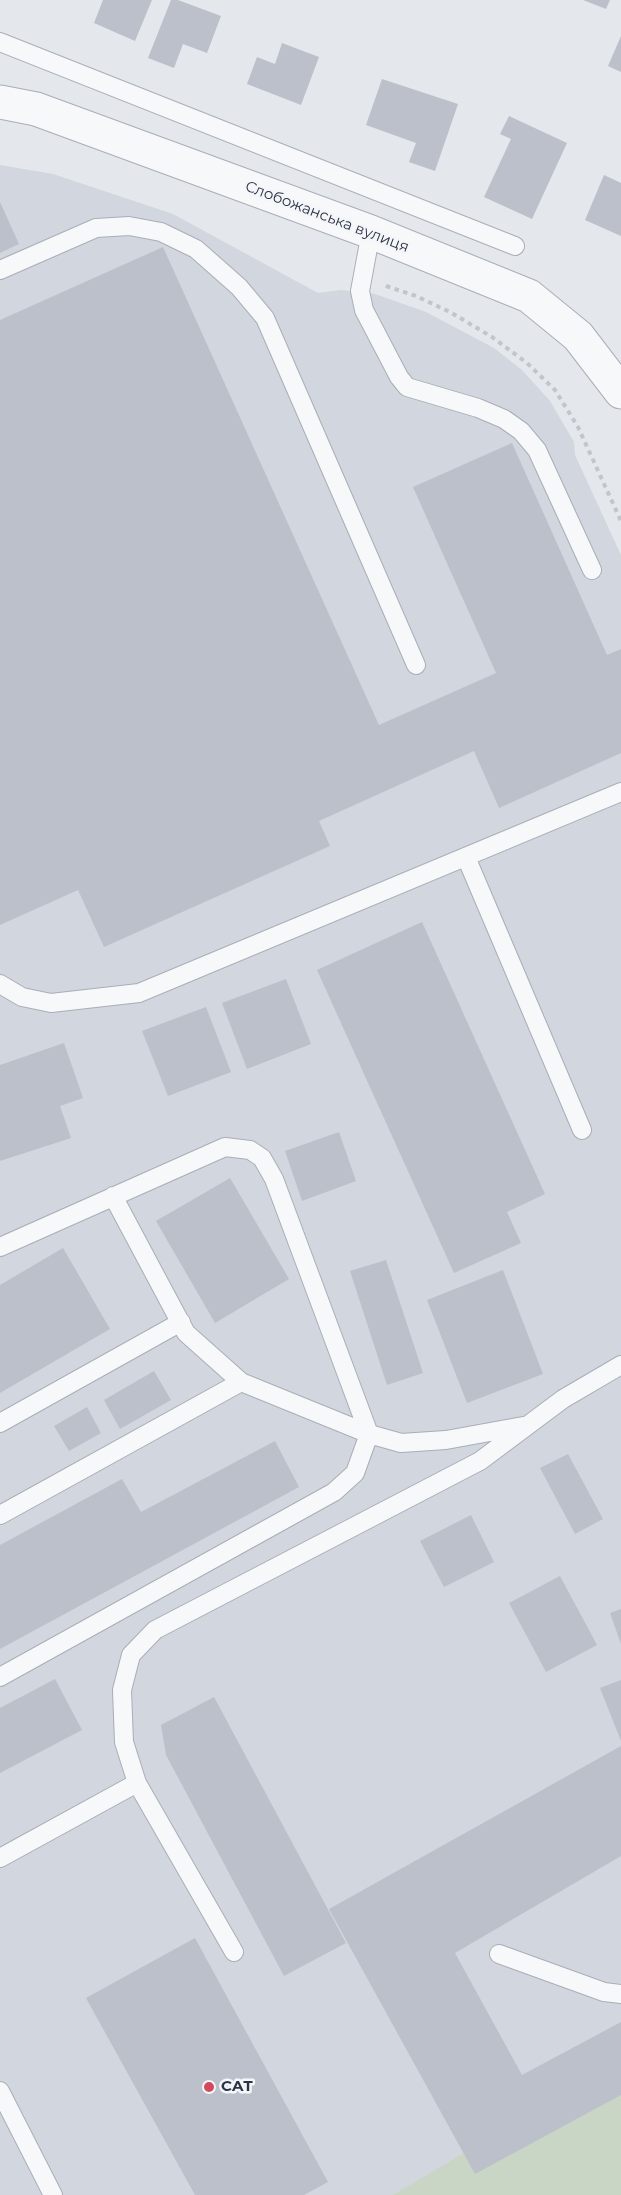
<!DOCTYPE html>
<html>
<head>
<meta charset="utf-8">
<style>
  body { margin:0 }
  canvas { display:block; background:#e4e7ec }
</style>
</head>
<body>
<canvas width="621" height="2195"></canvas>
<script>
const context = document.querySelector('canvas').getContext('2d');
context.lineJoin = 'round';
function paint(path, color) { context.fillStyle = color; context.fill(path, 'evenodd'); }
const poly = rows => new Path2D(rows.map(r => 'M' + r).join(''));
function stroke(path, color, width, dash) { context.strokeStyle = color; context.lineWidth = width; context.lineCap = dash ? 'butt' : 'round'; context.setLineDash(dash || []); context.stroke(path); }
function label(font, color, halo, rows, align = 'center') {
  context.font = font + ' Montserrat,sans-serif'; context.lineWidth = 5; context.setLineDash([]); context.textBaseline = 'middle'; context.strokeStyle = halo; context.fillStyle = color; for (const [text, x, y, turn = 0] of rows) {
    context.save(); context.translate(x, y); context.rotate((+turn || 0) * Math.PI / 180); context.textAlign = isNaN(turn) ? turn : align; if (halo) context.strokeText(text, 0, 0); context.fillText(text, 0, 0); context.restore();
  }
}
paint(poly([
  [0,165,53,174,173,214,318,293,341,290,375,294,426,312,494,348,522,370,550,401,574,442,575,455,621,555,621,2195,0,2195]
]), '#d2d6de');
paint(poly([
  [621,2095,621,2195,393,2195,464,2153,475,2173]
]), '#c9d6c5');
paint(poly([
  [103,0,152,0,135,41,94,23],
  [171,0,178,0,221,16,207,53,183,44,174,68,148,58],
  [583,0,610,0,606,9],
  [621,36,621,72,608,66],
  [282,43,319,57,301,105,247,84,257,57,275,64],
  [382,79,458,104,435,171,409,162,416,143,366,125],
  [509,116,567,143,532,219,484,197,511,139,500,134],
  [604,175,621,183,621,236,585,220],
  [0,202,19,244,0,253],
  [163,247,379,725,496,673,413,487,512,443,607,655,621,649,621,753,499,808,474,751,319,821,330,846,104,947,78,890,0,925,0,320],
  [422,922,545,1194,507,1212,521,1243,454,1273,317,970],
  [286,979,311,1044,247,1069,222,1003],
  [206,1007,231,1072,168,1096,142,1031],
  [64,1043,83,1098,60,1106,71,1138,0,1161,0,1065],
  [339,1132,356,1181,302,1201,285,1151],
  [230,1178,289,1279,215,1323,156,1221],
  [63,1248,110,1329,0,1393,0,1285],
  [386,1260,423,1373,387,1385,350,1271],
  [503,1270,543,1374,467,1403,427,1300],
  [154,1371,171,1400,120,1429,104,1400],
  [87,1407,101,1433,69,1451,54,1426],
  [275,1441,299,1487,0,1649,0,1545,122,1479,141,1512],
  [568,1454,603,1519,575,1534,540,1468],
  [471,1515,494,1562,444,1587,420,1541],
  [560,1576,597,1645,546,1672,509,1603],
  [621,1609,621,1644,610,1613],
  [55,1679,82,1730,0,1773,0,1708],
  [621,1680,621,1741,600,1688],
  [214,1697,346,1943,284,1976,166,1755,161,1725],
  [621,1746,621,1856,455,1953,522,2075,621,2022,621,2095,475,2174,329,1909],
  [195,1938,328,2182,304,2195,195,2195,86,1998]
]), '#bbc0ca');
const service = poly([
  [0,42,515,246],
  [371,232,360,291,364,310,399,377,407,387,478,408,504,419,521,431,537,450,592,570],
  [0,270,96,228,129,226,161,232,196,249,239,287,265,318,416,665],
  [466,857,582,1130],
  [0,984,22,997,51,1003,139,993,621,792],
  [113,1196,186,1333,241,1382,369,1434,401,1443,446,1440,523,1426],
  [0,1247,225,1147,250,1150,262,1158,274,1179,369,1434,355,1473,334,1492,0,1677],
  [0,1423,181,1322],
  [0,1515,241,1382],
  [0,1858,137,1783],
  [234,1952,137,1783,124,1742,122,1690,131,1655,155,1630,480,1461,563,1399,621,1365],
  [499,1954,604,1992,621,1994],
  [0,2091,53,2195]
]);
const minor = poly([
  [0,102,36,109,371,232,529,296,578,336,621,392]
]);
stroke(service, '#a9aeb7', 20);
stroke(minor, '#a9aeb7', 35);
stroke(poly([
  [386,286,416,296,450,312,492,337,527,363,555,390,578,427,621,521]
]), '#c2c5cb', 4, [4.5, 4.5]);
stroke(service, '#f7f8fa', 18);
stroke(minor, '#f7f8fa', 33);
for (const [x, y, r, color] of [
  [209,2087,6,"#d1495b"]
]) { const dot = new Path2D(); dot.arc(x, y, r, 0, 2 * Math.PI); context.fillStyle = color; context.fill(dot); stroke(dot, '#f4f6f9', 2); }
label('15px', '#2b3445', '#f4f6f9', [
  ["Слобожанська вулиця",327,217,21]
]);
label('bold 15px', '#2b3445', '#f4f6f9', [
  ["САТ",221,2087]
], 'left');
</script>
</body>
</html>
